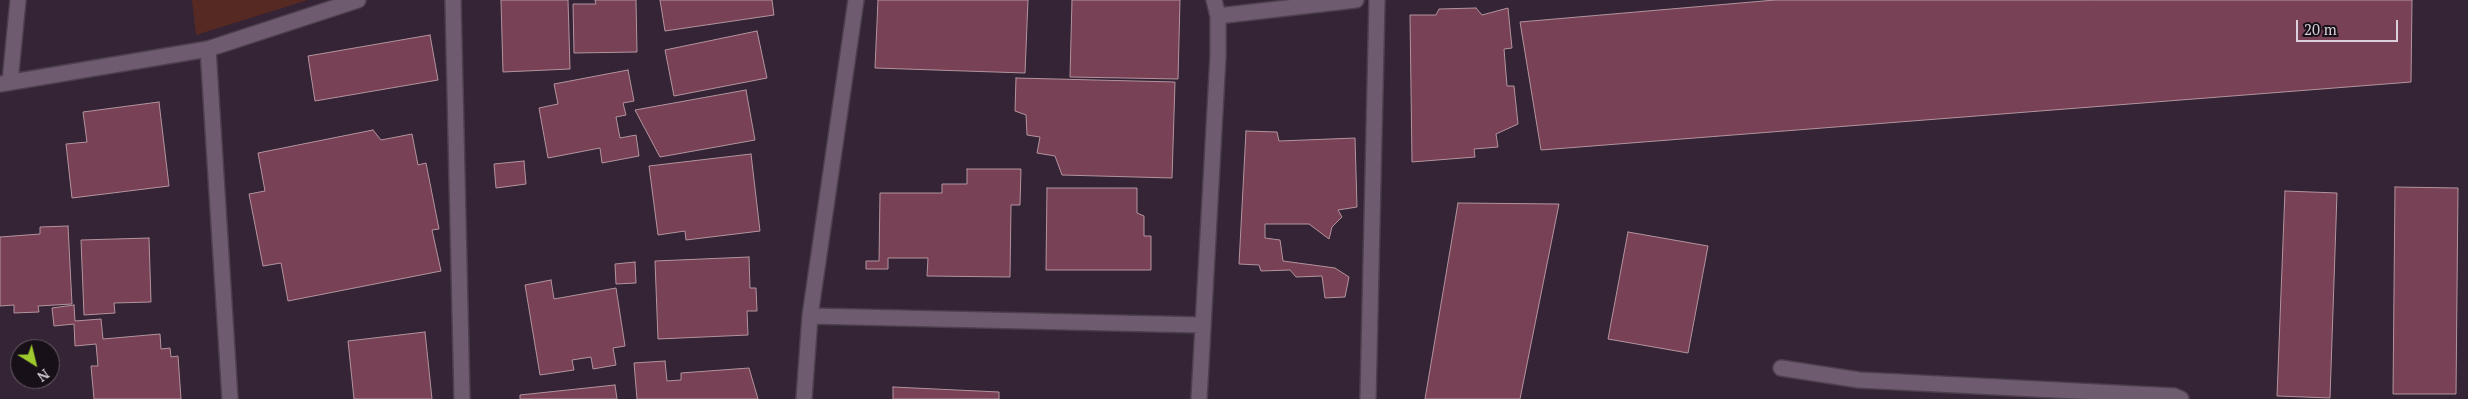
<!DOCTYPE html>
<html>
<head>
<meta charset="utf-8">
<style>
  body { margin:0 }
  #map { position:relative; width:2468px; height:399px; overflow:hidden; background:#342435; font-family:"PT Serif",serif }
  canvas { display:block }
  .north { position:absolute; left:10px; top:339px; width:50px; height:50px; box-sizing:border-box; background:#181018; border:1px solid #665c66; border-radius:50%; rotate:144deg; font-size:14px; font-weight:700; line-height:20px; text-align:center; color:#dacfda }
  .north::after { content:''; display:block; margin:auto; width:18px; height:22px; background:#9fca2d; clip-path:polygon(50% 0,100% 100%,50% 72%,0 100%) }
  .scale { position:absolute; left:2296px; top:20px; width:102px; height:22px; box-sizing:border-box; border:2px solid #dacfda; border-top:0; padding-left:6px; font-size:15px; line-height:18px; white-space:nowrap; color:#dacfda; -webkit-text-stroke:4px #181018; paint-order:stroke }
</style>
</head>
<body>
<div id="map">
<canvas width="2468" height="399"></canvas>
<div class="north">N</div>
<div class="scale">20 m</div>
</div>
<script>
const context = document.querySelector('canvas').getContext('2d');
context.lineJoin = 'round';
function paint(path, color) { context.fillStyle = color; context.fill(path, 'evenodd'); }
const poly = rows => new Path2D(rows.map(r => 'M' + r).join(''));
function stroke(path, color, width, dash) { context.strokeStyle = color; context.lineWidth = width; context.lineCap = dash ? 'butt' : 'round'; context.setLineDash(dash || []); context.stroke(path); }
paint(poly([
  [192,0,308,0,196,35]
]), '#562923');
const building = poly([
  [501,0,568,0,570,69,503,72,501,0],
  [595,0,636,0,637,52,574,53,573,4,596,4,595,0],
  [660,0,772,0,774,15,665,31,660,0],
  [878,0,1028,0,1025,73,875,68,878,0],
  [1072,0,1180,0,1178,79,1070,77,1072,0],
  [1775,0,2412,0,2411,82,1541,150,1520,22,1775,0],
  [1476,8,1482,15,1508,8,1512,48,1504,49,1507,86,1514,86,1518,124,1496,134,1498,147,1474,149,1475,157,1412,162,1410,15,1436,15,1439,9,1476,8],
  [757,31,767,78,674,96,665,50,757,31],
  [430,35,438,80,315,101,308,56,430,35],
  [628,70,634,101,623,103,626,115,616,117,620,138,636,135,639,156,602,163,600,148,548,158,539,108,558,104,554,84,628,70],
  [1016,78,1175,82,1172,178,1062,175,1055,156,1037,153,1040,137,1027,135,1026,115,1015,111,1016,78],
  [746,90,755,140,660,157,635,110,746,90],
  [159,102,169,186,72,198,66,144,87,142,83,112,159,102],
  [373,130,381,140,412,134,418,165,426,163,439,229,432,230,441,271,288,301,281,263,263,266,249,194,265,191,258,153,373,130],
  [1246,131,1277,132,1279,141,1355,138,1357,207,1338,210,1342,217,1332,227,1329,239,1309,224,1265,224,1265,238,1280,240,1283,261,1335,268,1349,277,1345,297,1325,298,1322,276,1296,277,1290,270,1261,271,1259,265,1239,264,1246,131],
  [751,154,760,231,686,240,685,231,658,235,649,166,751,154],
  [524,161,526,184,496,188,494,164,524,161],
  [967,169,1021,169,1020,205,1011,205,1010,277,927,276,928,258,888,258,888,269,866,269,866,261,879,261,880,193,942,193,942,184,967,184,967,169],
  [2395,187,2458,188,2456,394,2393,394,2395,187],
  [1047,188,1137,188,1137,213,1144,216,1144,236,1151,236,1151,270,1046,270,1047,188],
  [2285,191,2337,193,2330,398,2277,396,2285,191],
  [1458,203,1559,204,1520,399,1425,399,1458,203],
  [68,226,72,304,38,306,39,312,14,313,14,305,0,306,0,237,40,234,40,227,68,226],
  [1628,232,1708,246,1688,353,1608,339,1628,232],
  [149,238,151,302,114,303,115,313,84,315,81,240,149,238],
  [749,257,750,288,756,288,757,311,747,311,748,335,658,339,655,261,749,257],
  [635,262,636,283,616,284,615,264,635,262],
  [551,280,554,299,616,288,625,346,613,348,616,365,593,369,591,357,572,360,574,370,540,375,525,285,551,280],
  [74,305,75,321,101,319,103,339,160,334,161,349,170,348,171,357,178,356,181,399,94,399,91,366,98,366,96,344,75,346,74,324,54,326,52,308,74,305],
  [425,332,432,399,354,399,348,341,425,332],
  [665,361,667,381,681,380,681,373,749,368,758,399,637,399,634,363,665,361],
  [615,385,617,399,520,399,520,395,615,385],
  [893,387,999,392,999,399,893,399,893,387]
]);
paint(building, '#794156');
stroke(building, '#b3949e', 1);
const service = poly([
  [1781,368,1859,380,2174,396,2181,399]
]);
const minor = poly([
  [453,0,462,399],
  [1218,16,1356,0],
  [208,49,230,399],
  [10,82,18,0],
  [0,84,208,49,358,0],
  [810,316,1202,325],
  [804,399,810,316,856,0],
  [1199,399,1218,56,1218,16,1214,0],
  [1368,399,1377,0]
]);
stroke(service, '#4d3f4d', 18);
stroke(minor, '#4d3f4d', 18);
stroke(service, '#6e5b6f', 15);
stroke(minor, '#6e5b6f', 15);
</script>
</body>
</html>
